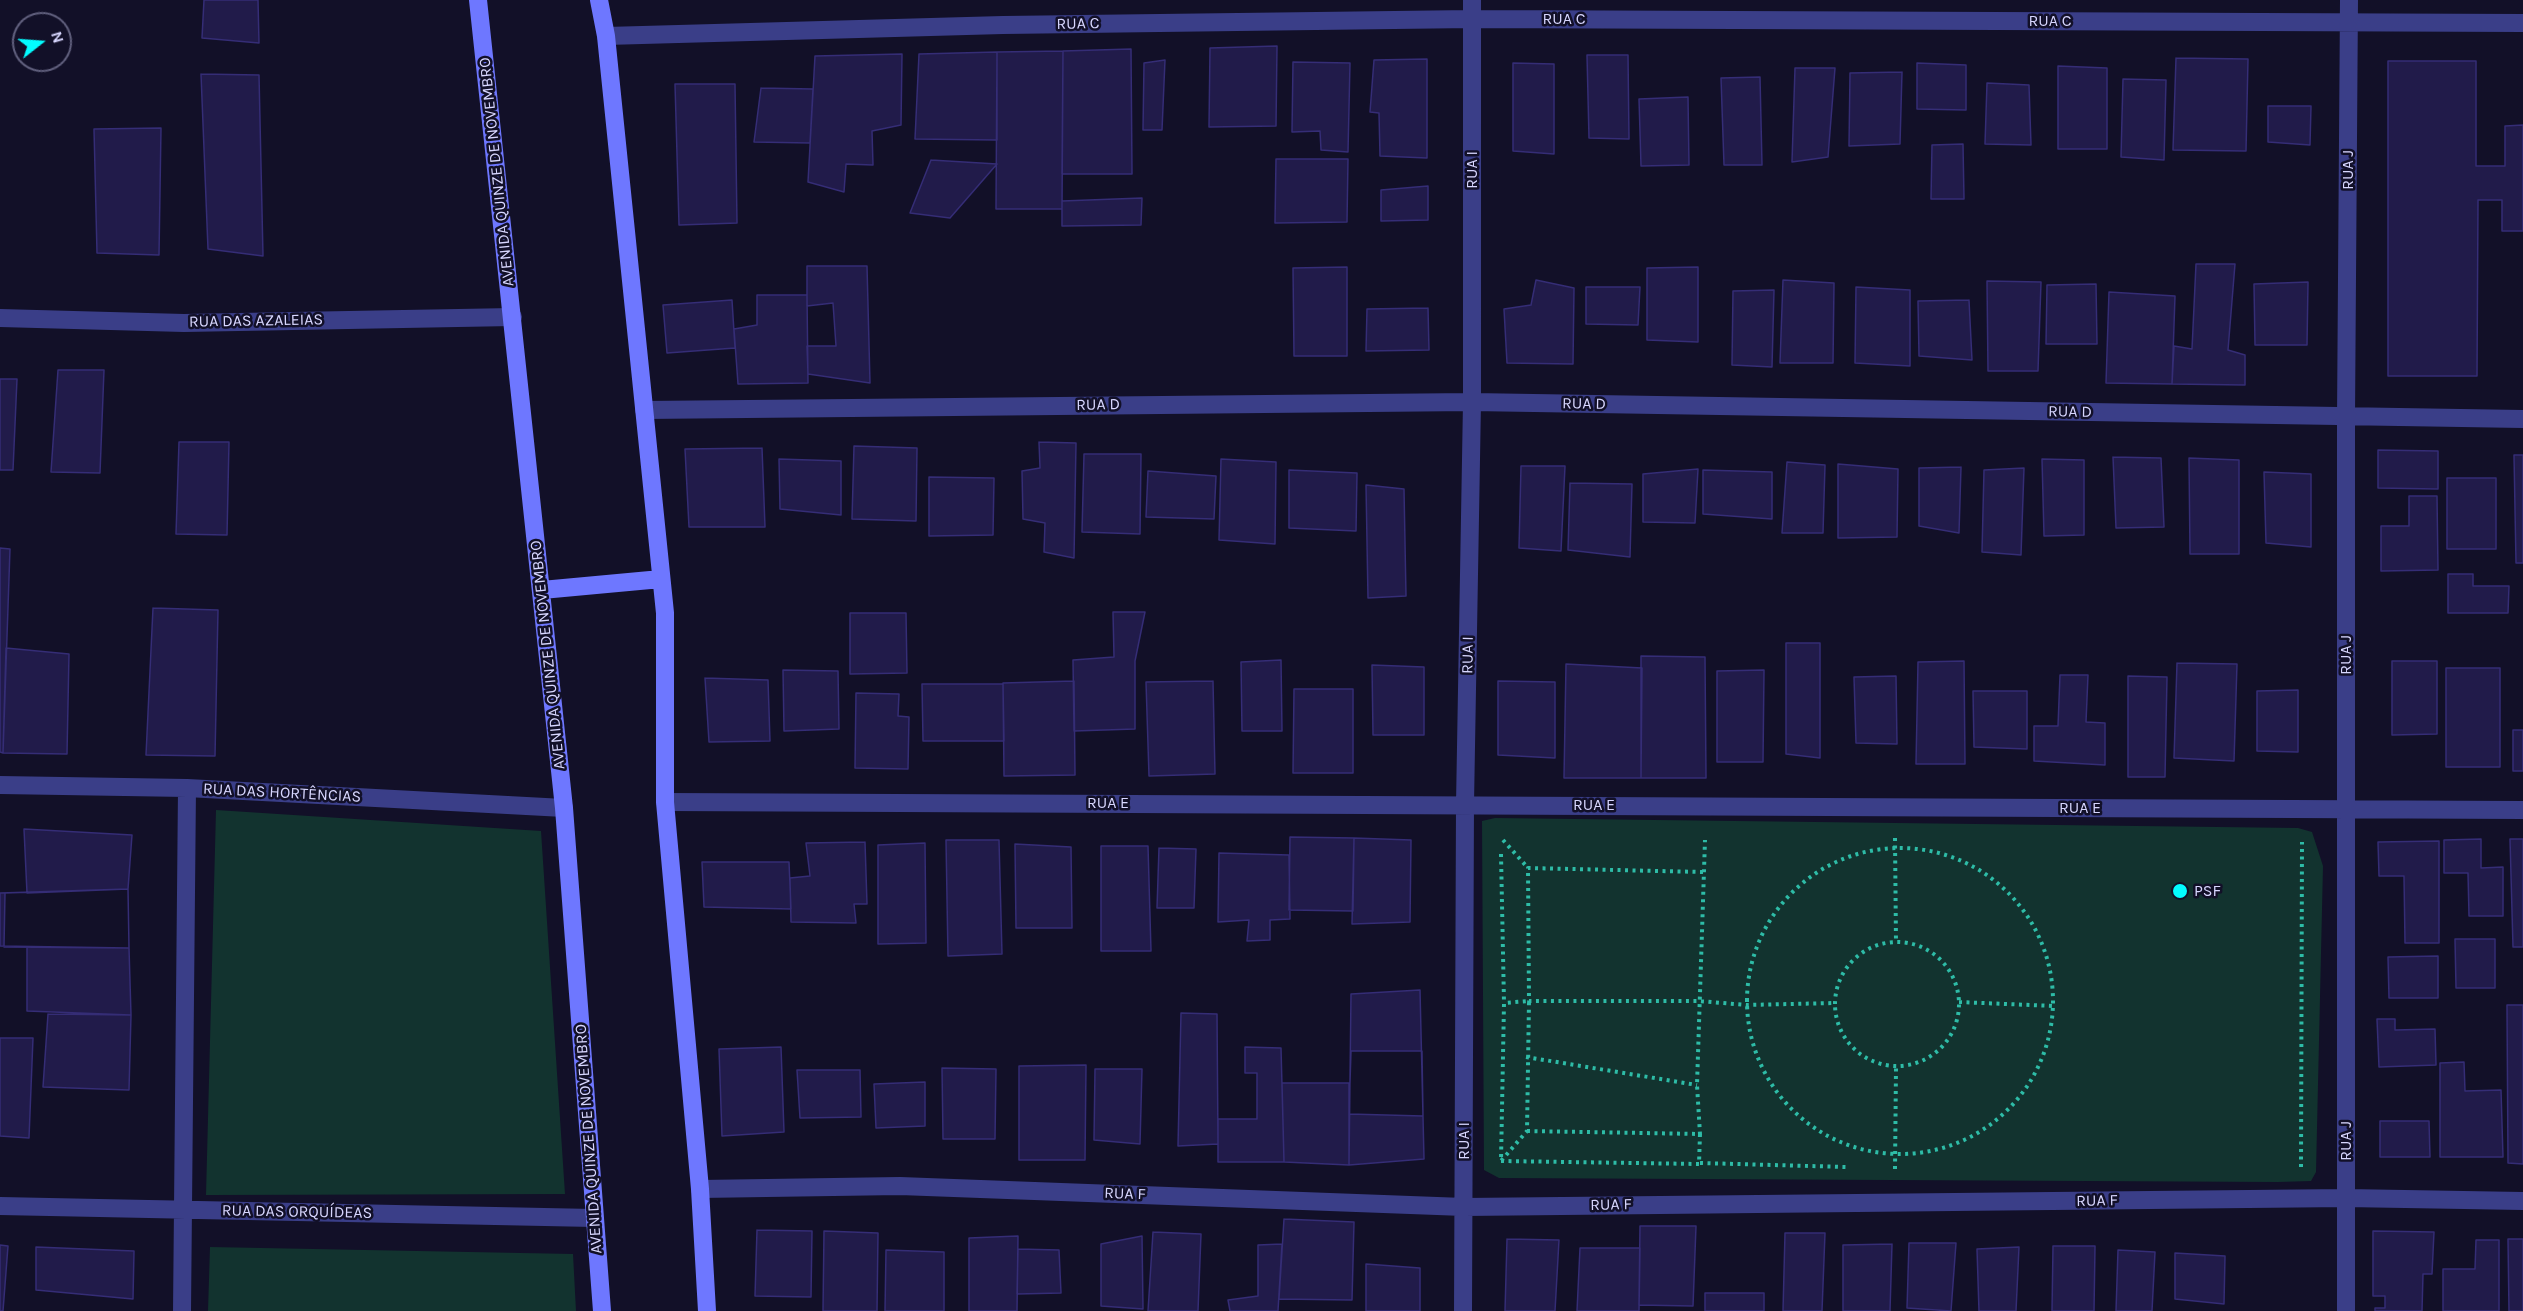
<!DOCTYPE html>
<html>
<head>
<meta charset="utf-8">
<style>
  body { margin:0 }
  #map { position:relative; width:2523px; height:1311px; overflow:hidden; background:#121028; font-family:Karla,sans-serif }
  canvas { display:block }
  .north { position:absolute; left:12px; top:12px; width:60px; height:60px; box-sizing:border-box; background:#121028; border:2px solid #61607e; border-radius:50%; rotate:73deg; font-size:16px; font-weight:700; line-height:24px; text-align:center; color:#d8d7ff }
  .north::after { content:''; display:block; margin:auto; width:21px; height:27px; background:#03fcff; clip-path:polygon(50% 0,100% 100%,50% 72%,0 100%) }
</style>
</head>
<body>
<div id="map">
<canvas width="2523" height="1311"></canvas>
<div class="north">N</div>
</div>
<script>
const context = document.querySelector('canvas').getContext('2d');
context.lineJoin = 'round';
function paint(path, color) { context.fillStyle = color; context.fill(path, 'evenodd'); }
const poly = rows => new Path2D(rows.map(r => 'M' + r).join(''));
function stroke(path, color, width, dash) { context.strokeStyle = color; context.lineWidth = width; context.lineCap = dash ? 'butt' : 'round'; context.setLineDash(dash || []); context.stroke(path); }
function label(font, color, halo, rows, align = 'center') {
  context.font = font + ' Karla,sans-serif'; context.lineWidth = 5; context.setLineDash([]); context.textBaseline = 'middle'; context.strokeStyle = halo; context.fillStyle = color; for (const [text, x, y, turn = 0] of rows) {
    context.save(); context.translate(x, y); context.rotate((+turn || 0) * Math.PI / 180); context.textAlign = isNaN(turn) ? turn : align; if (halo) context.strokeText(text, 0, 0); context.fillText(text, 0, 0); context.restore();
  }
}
paint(poly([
  [216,810,541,831,565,1194,206,1195],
  [1495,818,2298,828,2312,832,2323,866,2316,1172,2311,1181,2278,1182,1499,1178,1484,1170,1482,821],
  [210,1247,573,1254,576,1311,208,1311]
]), '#12332f');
const building = poly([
  [204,0,258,0,259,43,202,38,204,0],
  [1277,46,1276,126,1209,127,1210,48,1277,46],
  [1131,49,1132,174,1062,174,1063,51,1131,49],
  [1063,51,1062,209,996,209,997,52,1063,51],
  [997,52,997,140,915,139,919,54,997,52],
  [902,54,901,125,872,131,873,165,846,164,844,192,808,182,815,56,902,54],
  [1587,55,1628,55,1629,139,1589,138,1587,55],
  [2176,58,2248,59,2246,151,2173,150,2176,58],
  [1427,59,1427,158,1380,156,1379,113,1370,112,1374,60,1427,59],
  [1165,60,1162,130,1143,130,1144,63,1165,60],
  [2388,61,2476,61,2476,166,2505,166,2505,126,2523,125,2523,231,2502,231,2502,200,2478,200,2477,376,2388,376,2388,61],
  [1293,62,1350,63,1348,152,1321,150,1320,131,1292,132,1293,62],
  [1513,63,1554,64,1554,154,1513,151,1513,63],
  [1917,63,1966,65,1966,110,1917,109,1917,63],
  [2058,66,2107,68,2107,149,2058,149,2058,66],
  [1795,68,1835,68,1828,157,1792,162,1795,68],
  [1902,72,1900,144,1849,146,1850,73,1902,72],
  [201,74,259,75,263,256,208,249,201,74],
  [1760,77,1762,165,1724,165,1721,78,1760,77],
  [2123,79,2166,80,2164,160,2121,157,2123,79],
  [1987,83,2029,85,2031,145,1985,144,1987,83],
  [675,84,735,84,737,223,679,225,675,84],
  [761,88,813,89,810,143,754,142,761,88],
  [1688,97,1689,165,1641,166,1639,99,1688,97],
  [2268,106,2311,106,2310,145,2268,142,2268,106],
  [161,128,159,255,97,253,94,129,161,128],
  [1963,144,1964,199,1931,199,1932,145,1963,144],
  [1276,159,1348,159,1347,222,1275,223,1276,159],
  [931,160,997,164,950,218,910,213,931,160],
  [1428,186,1428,220,1381,221,1381,190,1428,186],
  [1142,198,1141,225,1062,226,1062,201,1142,198],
  [2196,264,2235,264,2228,350,2245,355,2245,385,2172,384,2174,346,2192,349,2196,264],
  [807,266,867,266,870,383,808,374,807,346,836,346,833,303,807,306,807,266],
  [1347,267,1347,356,1294,356,1293,268,1347,267],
  [1698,267,1698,342,1647,340,1647,268,1698,267],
  [1536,280,1574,288,1573,364,1507,363,1504,309,1531,305,1536,280],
  [1783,280,1834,283,1833,363,1780,363,1783,280],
  [1987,281,2041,282,2038,371,1988,371,1987,281],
  [2308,282,2307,345,2255,345,2254,284,2308,282],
  [2096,284,2097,344,2046,344,2047,285,2096,284],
  [1586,287,1640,287,1638,325,1586,324,1586,287],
  [1856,287,1910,290,1910,366,1855,363,1856,287],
  [1774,290,1772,367,1732,365,1733,291,1774,290],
  [2109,292,2175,296,2172,384,2106,383,2109,292],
  [757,295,807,295,808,383,738,384,734,329,757,325,757,295],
  [732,300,735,348,667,353,663,305,732,300],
  [1969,300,1972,360,1919,356,1918,301,1969,300],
  [1428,308,1429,350,1366,351,1367,309,1428,308],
  [58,370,104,370,100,473,51,472,58,370],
  [0,379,17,379,13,470,0,470,0,379],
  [179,442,229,442,227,535,176,534,179,442],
  [1039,442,1076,443,1074,558,1044,552,1045,523,1023,519,1022,471,1040,468,1039,442],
  [854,446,917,448,916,521,852,519,854,446],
  [762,448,765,527,689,527,685,449,762,448],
  [2378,450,2438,451,2438,489,2378,488,2378,450],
  [1084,454,1141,454,1140,534,1082,532,1084,454],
  [2514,455,2523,455,2523,563,2516,563,2514,455],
  [2113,457,2161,458,2164,527,2116,528,2113,457],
  [2189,458,2239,460,2239,554,2190,554,2189,458],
  [779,459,841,461,841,515,780,509,779,459],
  [1221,459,1276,462,1275,544,1219,540,1221,459],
  [2042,459,2084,460,2084,535,2044,536,2042,459],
  [1787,462,1825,465,1823,533,1782,533,1787,462],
  [1838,464,1898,469,1897,537,1838,538,1838,464],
  [1521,466,1565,466,1561,551,1519,548,1521,466],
  [1961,467,1959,533,1919,526,1919,468,1961,467],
  [2024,468,2021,555,1982,552,1984,470,2024,468],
  [1698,469,1695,523,1643,522,1643,474,1698,469],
  [1289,470,1357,473,1356,531,1289,528,1289,470],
  [1703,470,1772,472,1772,519,1703,514,1703,470],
  [1148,471,1216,476,1214,519,1146,517,1148,471],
  [2264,472,2311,474,2311,547,2266,543,2264,472],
  [929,477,994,478,993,535,929,536,929,477],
  [2447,478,2496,478,2496,549,2447,549,2447,478],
  [1570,483,1632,484,1630,557,1568,550,1570,483],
  [1366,485,1404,489,1406,596,1368,598,1366,485],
  [2409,496,2437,496,2438,570,2381,571,2381,526,2409,526,2409,496],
  [0,548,10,549,3,753,0,752,0,548],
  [2448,574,2473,574,2473,586,2509,586,2508,613,2448,613,2448,574],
  [153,608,218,610,215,756,146,755,153,608],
  [1113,612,1145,612,1135,661,1135,729,1074,731,1073,660,1114,657,1113,612],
  [850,613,906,613,907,673,850,674,850,613],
  [1786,643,1820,643,1820,758,1786,754,1786,643],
  [6,648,69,654,67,754,3,753,6,648],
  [1641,656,1705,657,1706,778,1641,778,1641,656],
  [1281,660,1282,731,1242,731,1241,662,1281,660],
  [1964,661,1965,764,1916,764,1918,662,1964,661],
  [2392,661,2437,661,2437,734,2392,735,2392,661],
  [2177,663,2237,664,2234,761,2174,758,2177,663],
  [1566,664,1642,668,1641,778,1564,778,1566,664],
  [1372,665,1424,667,1424,735,1373,735,1372,665],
  [2446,668,2500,668,2500,767,2446,767,2446,668],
  [783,670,838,671,839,729,784,731,783,670],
  [1764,670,1763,762,1717,762,1717,671,1764,670],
  [2060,675,2088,675,2086,722,2105,723,2105,765,2034,761,2034,726,2058,726,2060,675],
  [1896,676,1897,744,1856,743,1854,677,1896,676],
  [2128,676,2167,677,2165,777,2128,777,2128,676],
  [705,678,768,680,770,741,709,742,705,678],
  [1074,681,1075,775,1004,776,1003,683,1074,681],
  [1213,681,1215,774,1149,776,1146,682,1213,681],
  [1498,681,1555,682,1555,758,1498,755,1498,681],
  [922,684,1003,684,1004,741,923,741,922,684],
  [1294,689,1353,689,1353,773,1293,773,1294,689],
  [2298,690,2298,752,2257,751,2257,691,2298,690],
  [1973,691,2027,691,2027,749,1974,747,1973,691],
  [856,693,899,694,898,716,909,717,908,769,855,768,856,693],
  [2513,730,2523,730,2523,771,2513,771,2513,730],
  [24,829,132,835,128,889,27,893,24,829],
  [1290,837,1354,838,1353,911,1289,910,1290,837],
  [1354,838,1411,840,1410,922,1352,924,1354,838],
  [2481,839,2481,868,2503,867,2503,916,2469,916,2468,873,2444,873,2444,840,2481,839],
  [2510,839,2523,839,2523,947,2513,947,2510,839],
  [946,840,999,840,1002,954,948,956,946,840],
  [2439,841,2439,943,2405,943,2404,876,2379,876,2378,842,2439,841],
  [865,842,867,904,854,904,856,923,791,922,790,878,810,876,806,843,865,842],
  [925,843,926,943,878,944,878,845,925,843],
  [1015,844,1071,847,1072,928,1016,928,1015,844],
  [1101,846,1148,846,1151,951,1101,951,1101,846],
  [1159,848,1196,849,1194,908,1157,908,1159,848],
  [1219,853,1289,855,1290,919,1270,920,1270,940,1247,941,1249,920,1218,922,1219,853],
  [702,862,789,862,791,909,704,907,702,862],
  [128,889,129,948,0,946,0,893,128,889],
  [128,889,129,948,4,947,5,893,128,889],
  [2455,939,2495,939,2495,988,2456,988,2455,939],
  [27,947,129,948,131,1015,27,1011,27,947],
  [2438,956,2438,998,2389,998,2388,957,2438,956],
  [1420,990,1424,1159,1349,1165,1351,994,1420,990],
  [2507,1005,2523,1005,2523,1164,2508,1163,2507,1005],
  [1181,1013,1217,1014,1218,1144,1178,1146,1181,1013],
  [48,1014,131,1015,129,1090,43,1087,48,1014],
  [2377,1019,2395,1019,2395,1030,2435,1029,2436,1065,2379,1067,2377,1019],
  [0,1038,33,1038,29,1138,0,1136,0,1038],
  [781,1047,784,1132,722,1136,719,1049,781,1047],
  [1245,1047,1281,1048,1284,1162,1218,1162,1218,1119,1257,1119,1257,1073,1245,1073,1245,1047],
  [1351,1051,1422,1051,1423,1116,1349,1114,1351,1051],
  [2464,1062,2465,1091,2501,1090,2503,1157,2440,1157,2440,1063,2464,1062],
  [1086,1065,1085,1160,1019,1160,1019,1066,1086,1065],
  [942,1068,996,1069,995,1139,943,1139,942,1068],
  [1095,1069,1142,1069,1140,1144,1094,1140,1095,1069],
  [797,1070,860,1070,861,1117,800,1118,797,1070],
  [925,1082,925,1126,876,1128,874,1084,925,1082],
  [1282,1083,1349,1083,1349,1165,1284,1162,1282,1083],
  [2380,1121,2429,1121,2430,1157,2380,1157,2380,1121],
  [1284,1219,1354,1222,1352,1300,1279,1299,1284,1219],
  [1640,1226,1696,1226,1693,1306,1639,1305,1640,1226],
  [757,1230,812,1231,811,1297,755,1296,757,1230],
  [824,1231,878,1233,877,1311,823,1311,824,1231],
  [2373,1231,2434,1232,2432,1274,2423,1274,2422,1311,2375,1311,2375,1308,2385,1308,2385,1296,2373,1296,2373,1231],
  [1153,1232,1201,1234,1198,1311,1148,1311,1153,1232],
  [1785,1233,1825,1233,1822,1311,1783,1311,1785,1233],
  [1018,1236,1017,1311,969,1311,969,1238,1018,1236],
  [1142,1236,1143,1309,1101,1306,1101,1244,1142,1236],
  [1507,1239,1559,1240,1555,1311,1505,1311,1507,1239],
  [2508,1239,2523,1239,2523,1311,2509,1311,2508,1239],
  [2476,1240,2499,1240,2499,1311,2443,1311,2443,1269,2475,1269,2476,1240],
  [1909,1243,1956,1243,1951,1311,1907,1308,1909,1243],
  [1282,1244,1278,1311,1230,1311,1228,1300,1258,1296,1258,1245,1282,1244],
  [1892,1244,1890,1311,1843,1311,1843,1245,1892,1244],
  [0,1245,8,1246,3,1311,0,1311,0,1245],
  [2053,1246,2095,1246,2094,1311,2052,1311,2053,1246],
  [36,1247,134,1251,133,1299,36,1290,36,1247],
  [2019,1247,2016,1311,1979,1311,1977,1249,2019,1247],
  [1580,1248,1640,1248,1639,1311,1577,1311,1580,1248],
  [1018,1249,1059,1250,1061,1293,1017,1294,1018,1249],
  [886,1250,944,1252,944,1311,885,1311,886,1250],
  [2118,1250,2155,1252,2152,1311,2116,1311,2118,1250],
  [2175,1253,2225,1256,2224,1304,2175,1299,2175,1253],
  [1366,1264,1420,1268,1420,1311,1366,1311,1366,1264],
  [1705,1293,1764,1293,1764,1311,1705,1311,1705,1293]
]);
paint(building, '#211b4a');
stroke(building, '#352d76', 1.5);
stroke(poly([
  [1895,838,1896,943],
  [1503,840,1528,868],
  '1747 1001a153 153 0 1 1 306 0a153 153 0 1 1-306 0Z',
  [1501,854,1504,1003,1501,1161,1527,1131,1529,1001,1504,1003],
  [1703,872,1528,868,1529,1001,1699,1001,1746,1005,1835,1003],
  '1835 1004a62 62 0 1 1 124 0a62 62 0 1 1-124 0Z',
  [1959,1002,2054,1006],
  [1526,1057,1697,1085],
  [1527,1131,1700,1134,1697,1085,1705,840],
  [1501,1161,1699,1164,1700,1134],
  [1700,1163,1846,1167],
  [2301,1167,2302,842],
  [1895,1169,1896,1067]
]), '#2ebca7', 4, [3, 4.5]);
stroke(poly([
  [606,36,1003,25,1472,19,2523,23],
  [0,318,184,323,513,317],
  [644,410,1472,402,2523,419],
  [0,785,187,788,564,808],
  [665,802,2523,810],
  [700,1189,900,1186,1464,1207,2346,1198,2523,1201],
  [0,1206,594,1218],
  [182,1311,187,788],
  [1463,1311,1465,804,1472,402,1472,0],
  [2346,1311,2346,417,2349,0]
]), '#3a3e88', 18);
stroke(poly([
  [478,0,564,808,602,1311],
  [599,0,606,36,665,613,665,802,700,1189,707,1311],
  [542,590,661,579]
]), '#6e77ff', 18);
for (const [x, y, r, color] of [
  [2180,891,8,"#03fcff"]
]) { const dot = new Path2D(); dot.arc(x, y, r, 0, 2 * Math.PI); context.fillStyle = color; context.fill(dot); stroke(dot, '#121028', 2); }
label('16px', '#d8d7ff', '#121028', [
  ["RUA C",1564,19],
  ["RUA C",2050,21],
  ["RUA C",1078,24,-1],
  ["RUA I",1472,170,-90],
  ["RUA J",2348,170,-90],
  ["AVENIDA QUINZE DE NOVEMBRO",497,172,-96],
  ["RUA DAS AZALEIAS",256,321,-1],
  ["RUA D",1584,404,1],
  ["RUA D",1098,405,-1],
  ["RUA D",2070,412,1],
  ["AVENIDA QUINZE DE NOVEMBRO",548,655,-96],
  ["RUA I",1468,655,-89],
  ["RUA J",2346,655,-90],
  ["RUA DAS HORTÊNCIAS",282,793,3],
  ["RUA E",1108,803],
  ["RUA E",1594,805],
  ["RUA E",2080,808],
  ["AVENIDA QUINZE DE NOVEMBRO",589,1139,-94],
  ["RUA I",1464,1141,-90],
  ["RUA J",2346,1141,-90],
  ["RUA F",1125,1194,2],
  ["RUA F",2097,1201,-1],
  ["RUA F",1611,1205,-1],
  ["RUA DAS ORQUÍDEAS",297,1212,1]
]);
label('16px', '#d8d7ff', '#121028', [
  ["PSF",2194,891]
], 'left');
</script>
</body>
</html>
